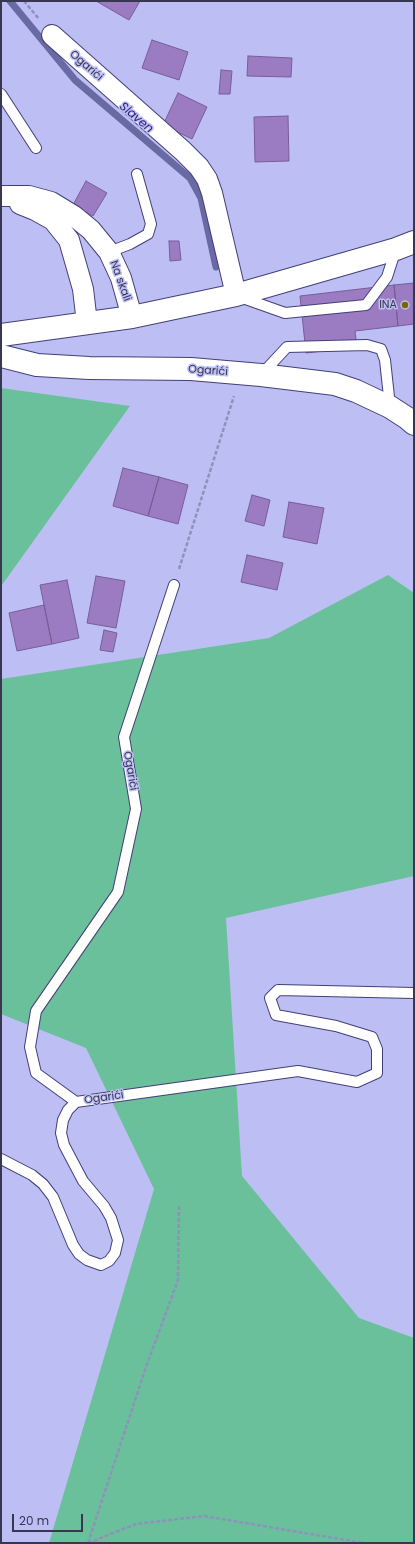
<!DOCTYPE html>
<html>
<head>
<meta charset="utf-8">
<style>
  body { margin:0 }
  #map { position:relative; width:415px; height:1544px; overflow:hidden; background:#bdbff4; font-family:Poppins,sans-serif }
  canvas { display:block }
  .frame { position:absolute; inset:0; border:2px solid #373752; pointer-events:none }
  .scale { position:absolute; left:12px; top:1514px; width:71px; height:18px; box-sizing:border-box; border:2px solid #373752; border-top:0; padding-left:5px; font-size:12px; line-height:14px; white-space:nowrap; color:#373752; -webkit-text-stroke:3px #bdbff4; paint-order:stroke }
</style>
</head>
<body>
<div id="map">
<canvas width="415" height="1544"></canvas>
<div class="frame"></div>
<div class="scale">20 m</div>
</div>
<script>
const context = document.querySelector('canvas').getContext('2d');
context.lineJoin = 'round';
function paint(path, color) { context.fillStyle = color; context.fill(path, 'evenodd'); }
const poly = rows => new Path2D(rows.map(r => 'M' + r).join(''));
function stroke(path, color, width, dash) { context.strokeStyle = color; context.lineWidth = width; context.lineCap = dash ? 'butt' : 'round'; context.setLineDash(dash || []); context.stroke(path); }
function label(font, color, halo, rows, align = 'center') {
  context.font = font + ' Poppins,sans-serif'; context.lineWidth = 3; context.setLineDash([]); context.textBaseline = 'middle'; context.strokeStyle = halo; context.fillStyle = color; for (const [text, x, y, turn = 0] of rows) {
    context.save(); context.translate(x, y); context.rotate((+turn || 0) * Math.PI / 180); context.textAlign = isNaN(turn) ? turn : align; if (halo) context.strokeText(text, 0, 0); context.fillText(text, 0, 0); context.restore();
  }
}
paint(poly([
  [1,388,130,406,2,585,1,589],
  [388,575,414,593,414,876,226,918,242,1176,359,1318,414,1338,414,1543,49,1543,154,1189,86,1048,1,1014,1,679,269,638]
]), '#6ac09a');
stroke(poly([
  [10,1,75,80,190,178,201,198,216,267]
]), '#6969a4', 7);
const building = poly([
  [96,1,140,1,129,20,96,1],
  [152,40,188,52,179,80,142,68,152,40],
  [248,56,292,58,291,77,247,76,248,56],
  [221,70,232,71,230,94,219,94,221,70],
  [178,93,207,107,192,139,163,125,178,93],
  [288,116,289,161,255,162,254,117,288,116],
  [86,181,107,193,93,216,73,205,86,181],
  [169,241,179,241,181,260,170,261,169,241],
  [414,283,414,324,398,326,394,285,414,283],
  [394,285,398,326,355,331,357,347,306,353,300,296,394,285],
  [123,468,159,477,148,516,113,506,123,468],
  [159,477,188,485,178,524,148,516,159,477],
  [252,495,270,500,264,526,245,521,252,495],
  [289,502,324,508,317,544,283,537,289,502],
  [247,555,283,563,277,590,241,582,247,555],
  [96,576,125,581,116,628,87,623,96,576],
  [67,580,79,638,52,644,40,585,67,580],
  [44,605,52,644,17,651,9,613,44,605],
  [104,630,117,633,113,652,100,650,104,630]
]);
paint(building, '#9b7cc3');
stroke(building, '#775d98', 1);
const lane = poly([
  [1,94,36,148],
  [109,252,130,244,148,234,151,224,137,174],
  [240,297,285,313,366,305,387,277,396,249],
  [261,375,287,347,367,345,381,349,385,360,390,406],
  [174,585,124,737,136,809,118,892,36,1011,30,1047,36,1073,76,1102,298,1071,357,1082,377,1073,377,1049,372,1037,336,1026,276,1015,270,998,278,990,414,993],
  [1,1159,32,1175,43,1184,53,1197,73,1245,79,1254,87,1260,101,1265,109,1261,115,1253,118,1240,111,1218,104,1206,83,1181,64,1145,61,1133,63,1120,68,1110,76,1102]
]);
const street = poly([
  [52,35,183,151,199,167,207,179,212,193,236,295],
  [1,196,29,196,51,202,74,216,91,230,109,252,121,278,132,317],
  [20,204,35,210,53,220,69,240,83,289,87,323]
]);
const secondary = poly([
  [1,335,132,317,236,295,396,249,414,242],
  [1,356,37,365,89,368,191,369,261,375,335,384,356,391,390,407,407,418,414,424]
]);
stroke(lane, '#423f78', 12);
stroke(street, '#423f78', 22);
stroke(secondary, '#423f78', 24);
stroke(poly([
  [24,1,39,19],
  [179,569,234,396],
  [88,1543,146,1367,178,1280,179,1204],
  [88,1543,136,1524,204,1516,364,1543]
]), '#8f91bd', 2.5, [4, 2]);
stroke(lane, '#fff', 10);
stroke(street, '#fff', 20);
stroke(secondary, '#fff', 22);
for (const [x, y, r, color] of [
  [405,305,4,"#746a03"]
]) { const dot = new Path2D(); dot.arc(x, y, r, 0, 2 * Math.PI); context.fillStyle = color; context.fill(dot); stroke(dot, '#bdbff4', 1.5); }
label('11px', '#373752', '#bdbff4', [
  ["Ogarići",86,66,41],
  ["Na skali",120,281,70],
  ["Ogarići",208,371,4],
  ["Ogarići",130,771,80],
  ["Ogarići",104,1098,-8]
]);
label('11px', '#373752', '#bdbff4', [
  ["INA",397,305]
], 'right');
label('italic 12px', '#31247a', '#bdbff4', [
  ["Slaven",136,118,40]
]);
</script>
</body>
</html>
